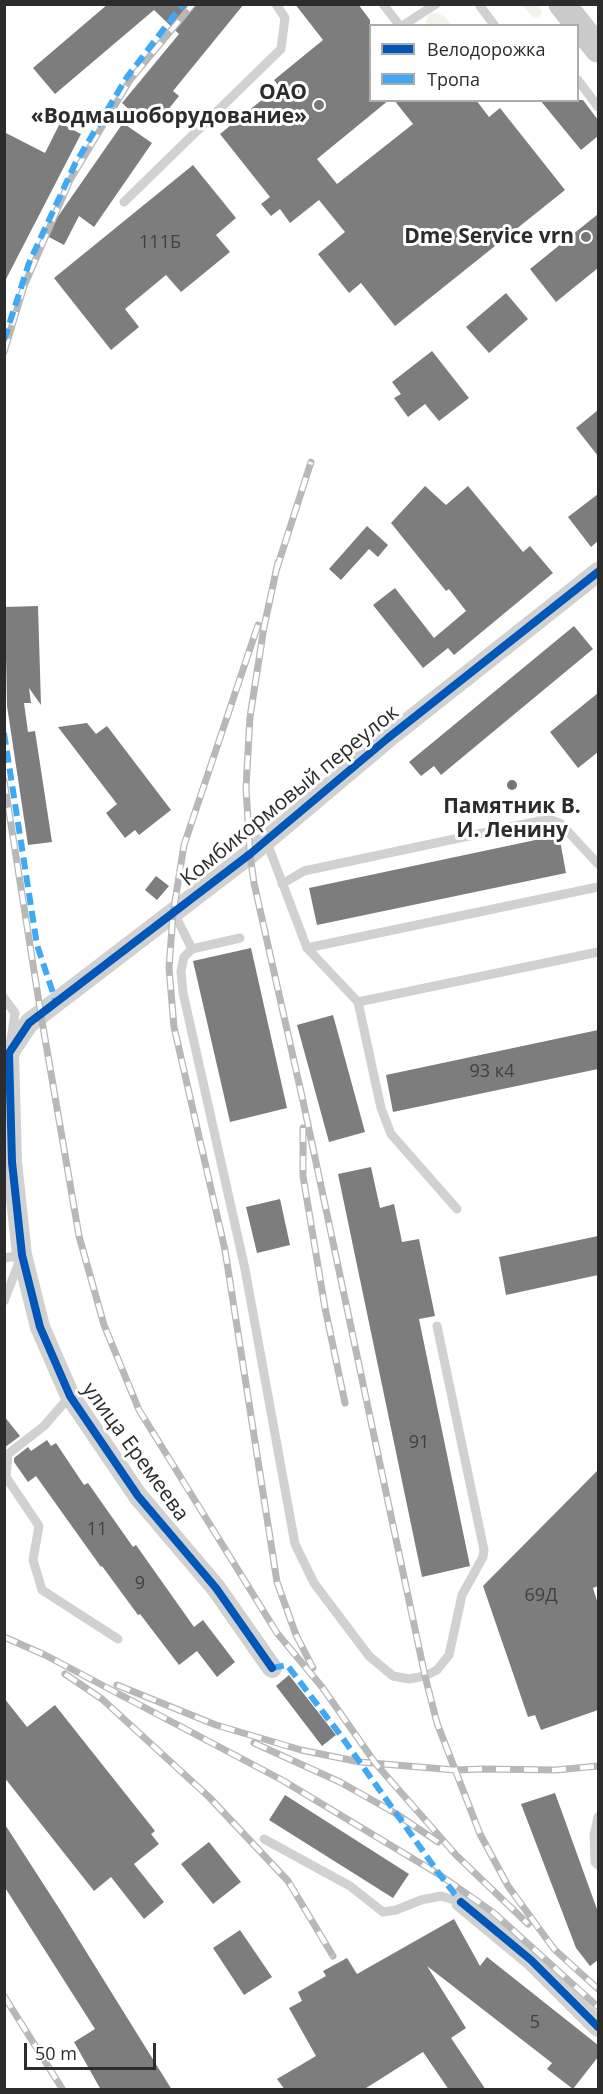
<!DOCTYPE html>
<html>
<head>
<meta charset="utf-8">
<style>
  body { margin:0 }
  #map { position:relative; width:603px; height:2094px; overflow:hidden; background:#fff; font-family:"Open Sans",sans-serif }
  canvas { display:block }
  .frame { position:absolute; inset:0; border:6px solid #2c2c2c; pointer-events:none }
  .legend { position:absolute; left:369px; top:24px; width:210px; height:78px; box-sizing:border-box; background:#fff; border:2px solid #ababab; margin:0; padding:8px 10px; list-style:none; font-size:18px; color:#2c2c2c }
  .legend li { display:flex; align-items:center; gap:12px; height:30px }
  .legend b { width:30px; border:2px solid #ababab }
  .scale { position:absolute; left:24px; top:2043px; width:132px; height:27px; box-sizing:border-box; border:3px solid #2c2c2c; border-top:0; padding-left:8px; font-size:18px; line-height:21px; white-space:nowrap; color:#2c2c2c; -webkit-text-stroke:4px #fff; paint-order:stroke }
</style>
</head>
<body>
<div id="map">
<canvas width="603" height="2094"></canvas>
<div class="frame"></div>
<ul class="legend">
<li><b style="height:8px;background:#0057b8"></b>Велодорожка</li>
<li><b style="height:8px;background:#3fa9f5"></b>Тропа</li>
</ul>
<div class="scale">50 m</div>
</div>
<script>
const context = document.querySelector('canvas').getContext('2d');
context.lineJoin = 'round';
function paint(path, color) { context.fillStyle = color; context.fill(path, 'evenodd'); }
const poly = rows => new Path2D(rows.map(r => 'M' + r).join(''));
function stroke(path, color, width, dash) { context.strokeStyle = color; context.lineWidth = width; context.lineCap = dash ? 'butt' : 'round'; context.setLineDash(dash || []); context.stroke(path); }
function label(font, color, halo, rows, align = 'center') {
  context.font = font + ' "Open Sans",sans-serif'; context.lineWidth = 6; context.setLineDash([]); context.textBaseline = 'middle'; context.strokeStyle = halo; context.fillStyle = color; for (const [text, x, y, turn = 0] of rows) {
    context.save(); context.translate(x, y); context.rotate((+turn || 0) * Math.PI / 180); context.textAlign = isNaN(turn) ? turn : align; if (halo) context.strokeText(text, 0, 0); context.fillText(text, 0, 0); context.restore();
  }
}
paint(poly([
  [522,5,538,5,542,12,540,16,536,18,532,16],
  [437,13,445,17,451,25,426,25,426,21,429,14]
]), '#f1f4e9');
paint(poly([
  [108,4,244,4,173,91,179,96,159,121,136,116,122,103,179,34,154,10,55,94,33,68],
  [295,4,358,4,370,20,370,100,389,100,317,159,337,184,413,124,394,100,476,100,489,117,500,108,565,190,395,326,361,283,349,293,318,254,345,232,319,200,290,223,280,209,271,216,261,204,270,197,220,134,279,86,274,80,323,40],
  [540,100,583,100,598,120,598,136,581,150],
  [60,123,81,134,4,283,4,132,45,153],
  [123,123,152,143,94,227,79,216,64,245,45,235],
  [193,165,236,218,216,235,230,252,181,292,166,275,125,309,139,327,111,350,54,278],
  [598,214,598,268,556,302,530,269],
  [506,293,528,319,489,353,466,327],
  [432,351,469,398,439,421,425,404,408,417,394,398,401,394,392,382],
  [598,410,598,456,576,428],
  [425,486,446,505,468,486,523,552,530,546,553,573,454,655,448,648,423,668,373,605,395,588,434,638,466,611,449,589,446,591,391,523],
  [598,494,598,541,591,547,568,517],
  [367,526,388,545,378,557,369,549,341,580,329,569],
  [38,606,41,705,29,688,31,703,24,703,28,732,35,731,52,842,28,845,7,706,5,607],
  [574,626,593,649,441,775,434,766,421,776,409,762],
  [598,693,598,752,578,768,550,732],
  [87,723,96,734,107,726,171,810,139,835,135,830,125,838,106,813,117,804,58,727],
  [559,835,566,873,317,925,309,888],
  [156,876,169,886,157,900,145,890],
  [251,948,287,1108,230,1122,193,961],
  [333,1015,365,1132,329,1142,297,1025],
  [598,1030,598,1069,393,1112,386,1075],
  [371,1167,380,1208,394,1204,402,1242,419,1239,435,1316,419,1319,470,1566,422,1577,338,1174],
  [280,1199,290,1245,257,1253,246,1207],
  [598,1236,598,1275,506,1295,499,1257],
  [4,1416,20,1436,4,1448],
  [47,1440,51,1446,56,1443,84,1485,88,1483,133,1547,136,1545,194,1627,203,1620,235,1662,217,1677,197,1651,179,1665,140,1614,138,1615,102,1566,101,1567,36,1476,28,1482,14,1462,14,1458,28,1447,31,1451],
  [598,1470,598,1586,593,1588,598,1604,598,1710,541,1730,535,1715,528,1717,483,1586],
  [289,1675,336,1735,322,1746,276,1686],
  [4,1698,27,1727,55,1705,155,1831,151,1834,159,1844,134,1864,164,1902,144,1919,111,1877,94,1891,4,1777],
  [555,1793,598,1912,598,1960,590,1966,576,1948,521,1804],
  [285,1795,409,1874,393,1898,269,1820],
  [4,1823,64,1916,172,2090,101,2090,74,2042,95,2029,4,1886],
  [209,1842,241,1882,213,1904,181,1864],
  [454,1919,480,1966,487,1957,598,2045,598,2057,573,2089,547,2069,552,2063,427,1966,466,2028,451,2038,486,2090,449,2090,423,2052,363,2090,285,2090,277,2079,316,2056,289,2008,302,2001,298,1992,326,1976,323,1971,347,1958,357,1974],
  [240,1930,272,1977,244,1995,213,1948]
]), '#7d7d7d');
stroke(poly([
  [383,4,400,26],
  [481,4,480,6,495,26],
  [402,26,436,4],
  [578,80,598,107],
  [124,202,281,49,285,18,276,4],
  [266,840,307,948,358,1002,381,1108,391,1134,457,1209],
  [282,884,304,871,539,821,551,820,560,823,598,864],
  [174,913,192,949],
  [240,938,192,949,184,957,181,971,183,993,245,1269,295,1544,314,1583,369,1656,393,1676,409,1679,425,1676,437,1670,449,1655,462,1595,483,1557,484,1550,437,1326],
  [307,948,598,887],
  [4,998,15,1013,11,1040],
  [358,1002,598,952],
  [4,1258,22,1255],
  [4,1301,20,1260],
  [70,1396,44,1426,8,1454,6,1477,39,1526,33,1560,42,1590,118,1639],
  [598,1817,594,1835,595,1862,598,1865],
  [264,1839,350,1886,383,1912,396,1910,421,1900,441,1896,461,1902]
]), '#d1d1d1', 9);
stroke(poly([
  [272,1668,216,1588,138,1496,70,1396,40,1327,22,1255,12,1162,9,1053,29,1023,250,854,388,738,598,572],
  [461,1902,531,1960,598,2027]
]), '#d1d1d1', 20);
stroke(poly([
  [562,4,598,49]
]), '#cacaca', 27);
const rail = poly([
  [4,352,24,286,70,180,130,80,193,4],
  [278,562,264,627,250,717,246,788,250,854,254,883,303,1101,425,1676,437,1723,480,1834,508,1886,554,1949,598,1989],
  [276,571,311,462],
  [258,625,184,845,173,914,169,968,174,1027,225,1250,277,1582,296,1635,313,1668],
  [4,780,41,1015,79,1236,104,1325,139,1410,277,1633,322,1687,376,1764,456,1855,528,1924],
  [303,1128,303,1176,325,1308,345,1403],
  [4,1637,45,1655,282,1780,440,1875,494,1913,598,2007],
  [65,1674,102,1699,209,1797,288,1881,333,1956],
  [117,1685,216,1725,301,1750,360,1762,455,1770,484,1769,556,1770,598,1766],
  [254,1743,340,1782,395,1813,438,1842],
  [4,1996,63,2090]
]);
stroke(rail, '#b8b8b8', 7);
stroke(rail, '#fff', 4.5, [14]);
stroke(poly([
  [4,340,29,263,75,164,127,77,183,4],
  [4,733,37,945,56,1002],
  [272,1668,287,1665,339,1733,440,1875,461,1902]
]), '#3fa9f5', 6, [12, 6]);
stroke(poly([
  [272,1668,216,1588,138,1496,70,1396,40,1327,22,1255,12,1162,9,1053,29,1023,250,854,388,738,598,572],
  [461,1902,531,1960,598,2027]
]), '#0057b8', 8);
for (const [x, y, r, color] of [
  [319,105,6,"#767676"],
  [586,237,6,"#767676"],
  [512,785,6,"#767676"]
]) { const dot = new Path2D(); dot.arc(x, y, r, 0, 2 * Math.PI); context.fillStyle = color; context.fill(dot); stroke(dot, '#fff', 2); }
label('18px', '#404040', null, [
  ["111Б",160,243],
  ["93 к4",492,1072],
  ["91",419,1443],
  ["11",97,1530],
  ["9",140,1584],
  ["69Д",541,1596],
  ["5",535,2023]
]);
label('bold 21px', '#2c2c2c', '#fff', [
  ["ОАО",307,93],
  ["«Водмашоборудование»",307,117],
  ["Dme Service vrn",574,237],
  ["Памятник В.",512,807,"center"],
  ["И. Ленину",512,831,"center"]
], 'right');
label('21px', '#2c2c2c', '#fff', [
  ["Комбикормовый переулок",290,796,-39],
  ["улица Еремеева",135,1452,54]
]);
</script>
</body>
</html>
